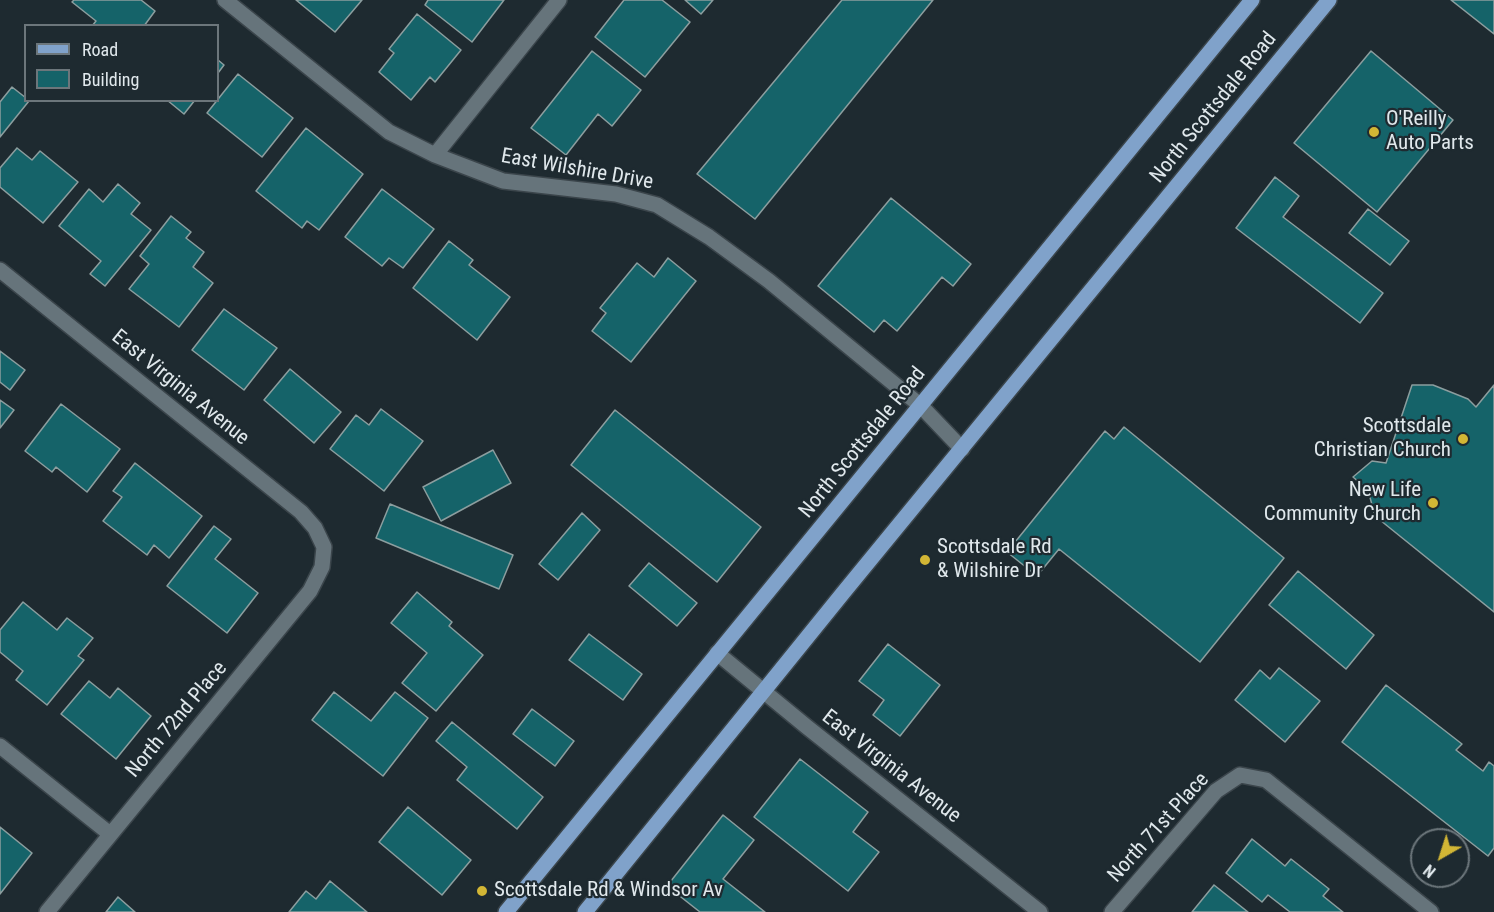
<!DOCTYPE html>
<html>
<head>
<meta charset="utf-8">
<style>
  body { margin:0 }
  #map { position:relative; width:1494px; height:912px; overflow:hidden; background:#1e2a30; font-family:"Roboto Condensed",sans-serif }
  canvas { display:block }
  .legend { position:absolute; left:24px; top:24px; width:195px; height:78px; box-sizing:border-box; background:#1e2a30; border:2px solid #6c767b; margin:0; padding:8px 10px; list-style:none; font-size:18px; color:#e0e8ec }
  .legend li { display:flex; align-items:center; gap:12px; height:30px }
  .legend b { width:30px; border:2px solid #6c767b }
  .north { position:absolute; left:1410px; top:828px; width:60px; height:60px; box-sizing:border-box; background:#1e2a30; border:2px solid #6c767b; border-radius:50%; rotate:219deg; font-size:16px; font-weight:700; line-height:24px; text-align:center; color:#e0e8ec }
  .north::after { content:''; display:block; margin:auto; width:21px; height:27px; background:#d2b635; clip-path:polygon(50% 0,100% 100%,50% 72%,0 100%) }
</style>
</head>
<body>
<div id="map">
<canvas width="1494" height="912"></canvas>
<ul class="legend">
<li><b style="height:8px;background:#80a2ca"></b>Road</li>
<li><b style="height:16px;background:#156369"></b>Building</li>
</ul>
<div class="north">N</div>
</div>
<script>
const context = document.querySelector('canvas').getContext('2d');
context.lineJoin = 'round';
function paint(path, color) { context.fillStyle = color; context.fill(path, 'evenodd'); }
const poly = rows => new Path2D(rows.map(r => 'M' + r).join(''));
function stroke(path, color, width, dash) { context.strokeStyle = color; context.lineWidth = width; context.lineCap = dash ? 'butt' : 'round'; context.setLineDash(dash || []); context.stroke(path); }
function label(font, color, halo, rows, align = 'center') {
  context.font = font + ' "Roboto Condensed",sans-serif'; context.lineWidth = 4.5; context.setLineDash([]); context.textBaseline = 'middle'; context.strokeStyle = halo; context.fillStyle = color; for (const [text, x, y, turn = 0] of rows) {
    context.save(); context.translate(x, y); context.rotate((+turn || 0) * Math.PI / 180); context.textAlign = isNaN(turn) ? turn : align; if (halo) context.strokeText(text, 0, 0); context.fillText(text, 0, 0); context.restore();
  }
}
const building = poly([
  [74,0,141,0,155,11,144,26,92,26,96,21,72,2,74,0],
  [296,0,362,0,335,32,296,0],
  [428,0,504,0,472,42,425,5,428,0],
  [624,0,662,0,690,22,645,77,595,37,624,0],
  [685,0,713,0,701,14,685,0],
  [842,0,933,0,755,219,697,174,842,0],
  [1451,0,1494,0,1494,34,1451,0],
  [417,14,461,50,435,82,430,77,411,100,379,72,394,53,389,49,417,14],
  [592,51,641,90,612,126,598,114,566,155,531,128,592,51],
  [1371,51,1453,120,1377,212,1294,143,1371,51],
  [218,60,224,65,218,73,218,60],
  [238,74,293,118,262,157,207,113,238,74],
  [12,87,26,98,26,100,29,101,0,137,0,102,12,87],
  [167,100,195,100,184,114,167,100],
  [306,128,363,174,319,230,307,221,302,228,256,191,306,128],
  [17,148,32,160,40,151,78,182,43,223,0,187,0,168,17,148],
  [1275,177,1299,196,1283,217,1383,293,1360,323,1236,228,1275,177],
  [118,184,140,203,131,214,151,230,105,286,90,274,101,261,59,226,89,189,103,202,118,184],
  [382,189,434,229,403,268,389,258,382,266,345,237,382,189],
  [891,198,971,264,953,286,942,277,897,331,884,320,874,332,818,286,891,198],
  [1368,209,1409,241,1390,265,1349,233,1368,209],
  [171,216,191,232,186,238,204,252,193,267,213,283,179,327,129,289,149,264,140,256,171,216],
  [449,241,473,260,469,265,510,297,477,340,413,288,449,241],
  [668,258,696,281,631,362,592,331,606,313,600,308,637,263,654,277,668,258],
  [224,309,277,348,244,390,192,350,224,309],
  [0,351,25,370,10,390,0,382,0,351],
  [290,369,341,412,314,443,264,400,290,369],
  [1412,385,1433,385,1468,399,1476,407,1494,385,1494,612,1375,516,1368,490,1353,477,1372,461,1386,463,1412,385],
  [0,400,14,410,0,428,0,400],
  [61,404,120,449,87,492,56,467,52,472,25,451,61,404],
  [381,409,423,441,384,491,330,449,356,415,369,425,381,409],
  [615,410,761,527,717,582,571,465,615,410],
  [1124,427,1284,558,1200,662,1059,549,1037,576,1007,552,1105,431,1114,439,1124,427],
  [493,450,511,483,441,521,423,487,493,450],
  [135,463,202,516,169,558,154,545,147,555,103,521,122,497,113,491,135,463],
  [390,504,513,555,499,589,376,538,390,504],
  [582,513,600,530,558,580,539,564,582,513],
  [214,526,231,539,215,559,258,593,227,633,167,586,214,526],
  [649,563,697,603,677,626,629,586,649,563],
  [1298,571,1374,635,1346,669,1269,605,1298,571],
  [417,592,452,622,449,626,483,655,436,711,402,683,427,653,391,623,417,592],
  [23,602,57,630,67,618,93,638,78,656,84,660,47,705,16,680,23,671,0,652,0,630,23,602],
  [589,634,642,674,623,700,569,660,589,634],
  [888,644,940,685,900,736,873,715,884,700,859,681,888,644],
  [1279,668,1320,701,1285,742,1235,700,1260,670,1270,679,1279,668],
  [89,681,110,698,118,688,151,716,116,759,61,714,89,681],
  [1386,685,1462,744,1456,750,1483,771,1489,762,1494,766,1494,848,1488,856,1342,742,1386,685],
  [334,692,371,721,395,692,428,718,383,776,312,720,334,692],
  [532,709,574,741,555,766,513,734,532,709],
  [452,722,543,797,517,829,457,780,467,767,436,741,452,722],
  [800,759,868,812,853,832,879,852,848,891,754,817,800,759],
  [408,807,471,860,442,895,379,842,408,807],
  [723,815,754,840,723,879,765,912,700,912,667,886,723,815],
  [0,827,32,853,0,894,0,827],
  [1252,839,1285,866,1291,859,1329,889,1323,896,1343,912,1290,912,1268,895,1262,902,1226,873,1252,839],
  [330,881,367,912,289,912,306,891,316,899,330,881],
  [1214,885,1248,912,1192,912,1214,885],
  [118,897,135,912,106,912,118,897]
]);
paint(building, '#156369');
stroke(building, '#8c9e9f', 1.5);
const minor = poly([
  [225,0,389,132,435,155,503,181,616,194,657,205,709,237,769,281,921,406,962,449],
  [435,155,559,0],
  [0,270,301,512,315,528,324,547,322,567,310,591,47,912],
  [717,653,807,727,1040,912],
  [0,746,110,834],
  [1112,912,1216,791,1240,775,1266,780,1431,912]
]);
const major = poly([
  [506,912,1252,0],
  [585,912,843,593,1329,0]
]);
stroke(minor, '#3b454b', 18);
stroke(major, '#3b454b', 18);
stroke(minor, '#66747b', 15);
stroke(major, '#80a2ca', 15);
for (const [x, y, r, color] of [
  [1374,132,6,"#d2b635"],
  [1463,439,6,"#d2b635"],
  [1433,503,6,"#d2b635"],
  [925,560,6,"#d2b635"],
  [482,891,6,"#d2b635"]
]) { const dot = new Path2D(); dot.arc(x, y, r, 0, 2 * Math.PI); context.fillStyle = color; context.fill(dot); stroke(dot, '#1e2a30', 2); }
label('21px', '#e0e8ec', '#1e2a30', [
  ["North Scottsdale Road",1214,108,-51],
  ["East Wilshire Drive",577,170,10],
  ["East Virginia Avenue",180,388,39],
  ["North Scottsdale Road",863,443,-51],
  ["North 72nd Place",177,720,-50],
  ["East Virginia Avenue",891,767,38],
  ["North 71st Place",1159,828,-48]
]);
label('21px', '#e0e8ec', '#1e2a30', [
  ["O'Reilly",1386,120],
  ["Auto Parts",1386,144],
  ["Scottsdale",1451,427,"right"],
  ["Christian Church",1451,451,"right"],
  ["New Life",1421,491,"right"],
  ["Community Church",1421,515,"right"],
  ["Scottsdale Rd",937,548],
  ["& Wilshire Dr",937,572],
  ["Scottsdale Rd & Windsor Av",494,891]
], 'left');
</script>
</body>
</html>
